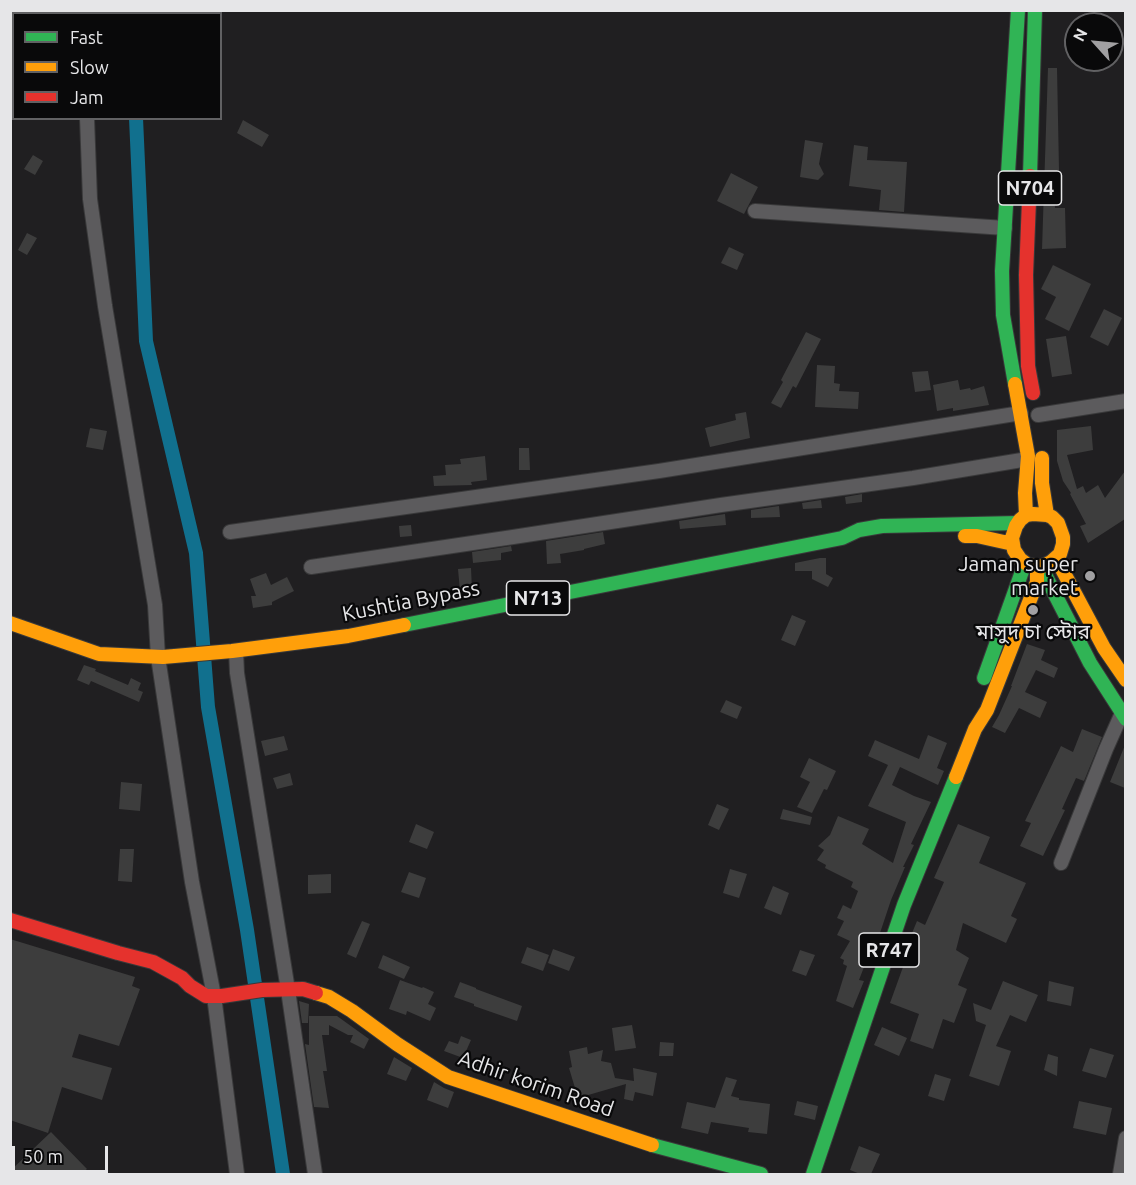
<!DOCTYPE html>
<html>
<head>
<meta charset="utf-8">
<style>
  body { margin:0 }
  #map { position:relative; width:1136px; height:1185px; overflow:hidden; background:#201f21; font-family:Ubuntu,sans-serif }
  canvas { display:block }
  .frame { position:absolute; inset:0; border:12px solid #e6e6e8; pointer-events:none }
  .legend { position:absolute; left:12px; top:12px; width:210px; height:108px; box-sizing:border-box; background:#09090a; border:2px solid #616163; margin:0; padding:8px 10px; list-style:none; font-size:18px; color:#e6e6e8 }
  .legend li { display:flex; align-items:center; gap:12px; height:30px }
  .legend b { width:30px; border:2px solid #616163 }
  .north { position:absolute; left:1064px; top:12px; width:60px; height:60px; box-sizing:border-box; background:#09090a; border:2px solid #616163; border-radius:50%; rotate:297deg; font-size:16px; font-weight:700; line-height:24px; text-align:center; color:#e6e6e8 }
  .north::after { content:''; display:block; margin:auto; width:21px; height:27px; background:#a1a0a2; clip-path:polygon(50% 0,100% 100%,50% 72%,0 100%) }
  .scale { position:absolute; left:12px; top:1146px; width:96px; height:27px; box-sizing:border-box; border:3px solid #e6e6e8; border-top:0; padding-left:8px; font-size:18px; line-height:21px; white-space:nowrap; color:#e6e6e8; -webkit-text-stroke:4px #09090a; paint-order:stroke }
</style>
</head>
<body>
<div id="map">
<canvas width="1136" height="1185"></canvas>
<div class="frame"></div>
<ul class="legend">
<li><b style="height:8px;background:#30b455"></b>Fast</li>
<li><b style="height:8px;background:#ff9f0a"></b>Slow</li>
<li><b style="height:8px;background:#e5322d"></b>Jam</li>
</ul>
<div class="north">N</div>
<div class="scale">50 m</div>
</div>
<script>
const context = document.querySelector('canvas').getContext('2d');
context.lineJoin = 'round';
const poly = rows => new Path2D(rows.map(r => 'M' + r).join(''));
function stroke(path, color, width, dash) { context.strokeStyle = color; context.lineWidth = width; context.lineCap = dash ? 'butt' : 'round'; context.setLineDash(dash || []); context.stroke(path); }
function paint(path, color) { context.fillStyle = color; context.fill(path, 'evenodd'); }
function label(font, color, halo, rows, align = 'center') {
  context.font = font + ' Ubuntu,"Noto Sans Bengali",sans-serif'; context.lineWidth = 4.5; context.setLineDash([]); context.textBaseline = 'middle'; context.strokeStyle = halo; context.fillStyle = color; for (const [text, x, y, turn = 0] of rows) {
    context.save(); context.translate(x, y); context.rotate((+turn || 0) * Math.PI / 180); context.textAlign = isNaN(turn) ? turn : align; if (halo) context.strokeText(text, 0, 0); context.fillText(text, 0, 0); context.restore();
  }
}
stroke(poly([
  [130,10,131,14],
  [136,118,146,341,196,553,208,707,247,930,283,1174]
]), '#11708e', 14);
paint(poly([
  [1048,68,1057,68,1059,170,1059,184,1054,183,1055,208,1065,208,1066,248,1042,249],
  [243,120,269,135,262,147,237,133],
  [805,140,823,143,819,164,824,174,818,180,800,177],
  [854,145,868,147,867,160,907,162,904,212,879,210,881,190,849,186],
  [33,155,43,161,35,175,24,169],
  [731,173,758,187,744,214,717,201],
  [27,233,37,238,27,255,18,250],
  [729,247,744,254,737,270,721,263],
  [1053,265,1091,284,1069,331,1045,319,1056,297,1041,289],
  [1104,309,1122,318,1108,346,1090,337],
  [806,332,821,339,796,388,793,386,781,408,771,403,783,382,781,380],
  [1066,336,1072,374,1052,377,1046,339],
  [817,365,835,366,834,383,840,384,839,391,859,392,858,409,815,407],
  [928,371,931,390,915,392,912,372],
  [958,380,960,390,970,388,971,390,984,386,989,405,953,411,953,408,937,411,933,385],
  [746,412,750,438,710,447,705,428,736,420,735,414],
  [1091,426,1093,450,1067,455,1077,489,1083,486,1086,493,1098,485,1105,498,1125,471,1125,519,1088,543,1080,526,1086,524,1070,494,1071,493,1063,481,1057,461,1057,430],
  [90,428,107,431,103,450,86,447],
  [519,448,529,448,530,470,519,470],
  [485,456,487,480,471,482,472,485,434,486,433,476,446,475,445,465,461,464,460,459],
  [862,494,862,502,846,504,845,497],
  [821,500,822,508,803,509,802,503],
  [779,506,780,517,751,518,751,510],
  [725,514,726,525,680,529,679,521],
  [411,525,412,536,400,537,399,526],
  [603,532,605,544,584,549,584,550,560,554,561,563,547,564,546,541],
  [511,546,512,551,501,553,501,560,473,563,472,552],
  [820,558,826,558,826,574,833,578,828,587,812,579,812,571,795,571,795,563],
  [471,568,472,590,460,591,458,569],
  [266,573,271,585,287,577,294,591,272,602,272,605,253,608,251,596,256,596,250,579],
  [792,615,806,621,795,646,781,640],
  [1027,644,1045,650,1041,660,1058,668,1054,678,1036,670,1025,692,1047,702,1040,718,1019,708,1005,733,992,727,999,715,1012,686,1011,686],
  [84,665,96,669,95,671,128,685,131,678,141,683,138,690,143,692,139,702,91,681,89,685,77,680],
  [726,700,742,707,737,719,720,712],
  [1082,729,1102,737,1084,781,1076,778,1062,809,1065,810,1043,856,1020,846,1031,823,1025,821,1061,746,1073,752],
  [928,735,947,743,937,768,944,771,938,785,900,767,892,785,914,796,931,802,911,844,914,845,903,867,905,867,891,900,874,951,871,949,859,980,864,981,853,1008,836,1001,847,966,843,964,844,960,840,958,850,941,837,935,844,921,837,918,843,905,851,909,858,891,851,887,853,882,825,868,826,865,817,860,824,850,818,846,830,835,838,816,869,829,862,844,893,863,906,822,868,806,888,765,868,756,875,740,919,759],
  [284,736,288,750,265,756,261,741],
  [1125,745,1125,788,1110,782],
  [809,758,836,771,827,790,824,789,812,813,797,807,810,782,800,777],
  [290,773,293,785,277,789,273,778],
  [121,782,142,784,140,811,119,809],
  [717,804,729,809,719,830,708,825],
  [783,809,812,817,810,825,780,819],
  [416,824,434,832,427,849,409,842],
  [958,824,990,837,979,863,1026,883,1011,916,1017,919,1006,943,963,923,956,950,969,958,958,985,967,989,954,1023,943,1019,933,1049,910,1041,919,1014,890,1003,907,956,903,955,917,921,925,925,944,882,934,878],
  [120,849,134,849,132,882,118,881],
  [730,869,747,874,739,898,723,893],
  [409,872,426,878,419,898,401,892],
  [331,874,331,893,308,894,308,875],
  [773,886,789,893,781,915,764,908],
  [362,921,370,924,356,958,347,954],
  [10,939,135,977,132,986,140,989,119,1046,79,1034,72,1057,112,1068,102,1100,62,1087,48,1133,10,1120],
  [527,947,549,955,543,971,521,963],
  [553,949,575,957,569,971,548,963],
  [800,950,815,955,806,976,792,971],
  [383,955,410,967,404,979,378,968],
  [400,980,422,988,423,987,434,992,428,1004,436,1008,430,1021,407,1011,406,1015,389,1009],
  [1003,981,1038,995,1026,1022,1010,1015,996,1046,1011,1051,999,1086,969,1076,986,1025,976,1021,973,1003,991,1010],
  [1049,981,1074,987,1071,1006,1047,1001],
  [460,982,476,988,476,989,522,1006,517,1021,474,1006,474,1004,454,997],
  [299,1001,309,1004,308,1023,302,1023],
  [309,1016,337,1016,369,1039,364,1049,350,1042,353,1035,348,1035,329,1025,329,1035,322,1035,327,1071,323,1071,329,1108,314,1107,305,1044,309,1045],
  [632,1025,636,1048,615,1051,612,1028],
  [882,1027,907,1038,899,1056,874,1045],
  [461,1036,471,1040,463,1058,444,1051,449,1041,458,1044],
  [660,1042,674,1043,673,1056,659,1056],
  [587,1047,588,1054,603,1050,601,1061,611,1063,615,1078,634,1081,633,1068,657,1073,653,1096,635,1092,633,1101,624,1099,626,1084,578,1098,569,1068,572,1067,569,1051],
  [1090,1048,1114,1055,1106,1078,1082,1071],
  [1048,1054,1058,1057,1057,1076,1044,1070],
  [394,1057,412,1068,406,1081,387,1074],
  [935,1074,951,1079,944,1101,928,1096],
  [726,1077,737,1080,731,1096,739,1098,739,1100,770,1104,767,1134,748,1132,749,1128,711,1122,708,1134,681,1128,687,1102,715,1108],
  [434,1082,444,1088,454,1092,448,1108,427,1100],
  [797,1101,818,1106,815,1120,794,1115],
  [1079,1101,1112,1108,1106,1135,1073,1128],
  [51,1132,87,1169,81,1174,10,1174,10,1171],
  [859,1146,880,1154,871,1174,860,1174,850,1170]
]), '#3d3d3d');
const street = poly([
  [90,14,91,10],
  [87,118,90,199,105,306,155,605,158,657,192,882,214,996,237,1174],
  [755,211,1005,228],
  [1038,415,1126,401],
  [230,532,659,471,1021,413],
  [311,567,513,537,721,505,913,478,1028,459],
  [236,651,237,673,288,990,315,1174],
  [1061,863,1106,749,1122,713],
  [1120,1174,1126,1138]
]);
const fast = poly([
  [1030,176,1035,10],
  [1015,384,1003,315,1002,271,1018,10],
  [1041,567,1090,663,1126,719],
  [404,625,842,538,859,530,882,526,1018,523],
  [984,678,1025,563],
  [652,1145,761,1174],
  [813,1174,904,905,956,777]
]);
const slow = poly([
  [1015,384,1028,456,1025,493,1026,515],
  [1042,458,1042,483,1047,515],
  [1033,514,1047,515,1052,517,1058,523,1063,537,1063,544,1060,554,1051,562,1041,567,1028,565,1020,559,1014,550,1012,538,1016,526,1020,520,1026,515,1033,514],
  [965,536,977,536,1013,544],
  [1056,558,1104,648,1126,680],
  [10,623,99,654,163,657,232,651,348,636,404,625],
  [956,777,975,729,987,710,1037,582,1037,567],
  [316,993,329,997,352,1011,397,1044,448,1077,652,1145]
]);
const jam = poly([
  [1030,176,1026,275,1028,366,1033,393],
  [10,920,118,953,153,962,182,978,190,986,206,996,222,996,262,990,303,989,316,993]
]);
stroke(street, '#39393a', 16);
stroke(fast, '#39393a', 16);
stroke(slow, '#39393a', 16);
stroke(jam, '#39393a', 16);
stroke(street, '#5c5b5d', 14);
stroke(fast, '#30b455', 14);
stroke(slow, '#ff9f0a', 14);
stroke(jam, '#e5322d', 14);
for (const [x, y, r, color] of [
  [1090,576,6,"#a1a0a2"],
  [1033,610,6,"#a1a0a2"]
]) { const dot = new Path2D(); dot.arc(x, y, r, 0, 2 * Math.PI); context.fillStyle = color; context.fill(dot); stroke(dot, '#09090a', 2); }
for (const [x, y, w] of [
  [1030,188,63],
  [538,598,63],
  [889,950,60]
]) { const box = new Path2D(); box.roundRect(x - w / 2, y - 17, w, 34, 4.5); context.fillStyle = '#09090a'; context.fill(box); stroke(box, '#e6e6e8', 1.5); }
label('bold 20px', '#e6e6e8', null, [
  ["N704",1030,188],
  ["N713",538,598],
  ["R747",889,950]
]);
label('21px', '#e6e6e8', '#09090a', [
  ["Jaman super",1078,564],
  ["market",1078,588],
  ["মাসুদ চা স্টোর",1033,632,"center"]
], 'right');
label('21px', '#e6e6e8', '#09090a', [
  ["Kushtia Bypass",411,601,-11],
  ["Adhir korim Road",536,1084,19]
]);
</script>
</body>
</html>
